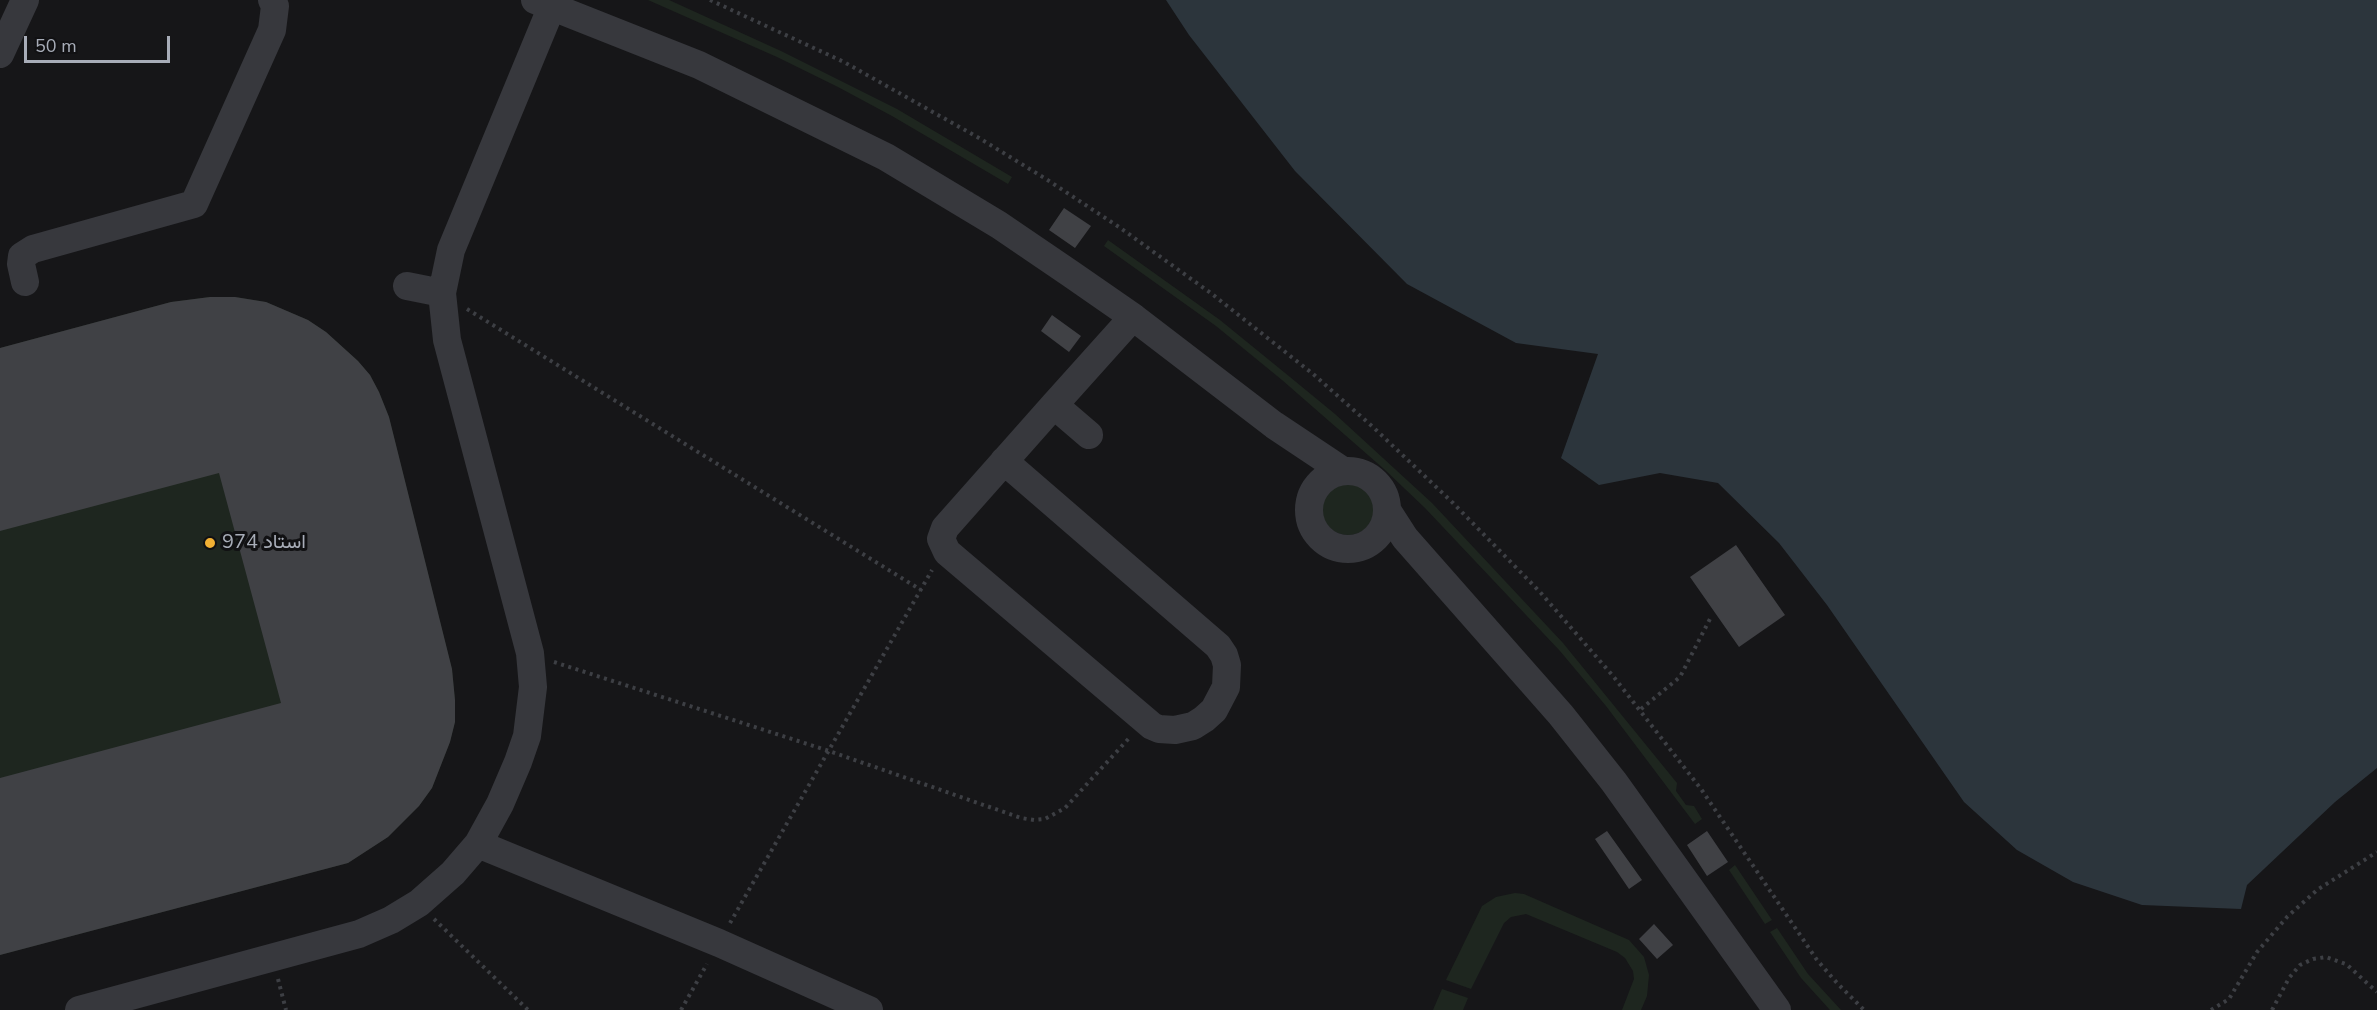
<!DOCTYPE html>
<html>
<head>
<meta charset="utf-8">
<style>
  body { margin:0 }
  #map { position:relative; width:2377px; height:1010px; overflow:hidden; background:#161618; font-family:"Nunito Sans",sans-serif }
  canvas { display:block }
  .scale { position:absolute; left:24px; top:36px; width:146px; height:27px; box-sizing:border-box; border:3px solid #a8adb8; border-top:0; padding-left:8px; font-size:18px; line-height:21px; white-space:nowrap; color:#a8adb8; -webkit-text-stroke:4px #111113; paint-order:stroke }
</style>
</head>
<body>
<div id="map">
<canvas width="2377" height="1010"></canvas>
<div class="scale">50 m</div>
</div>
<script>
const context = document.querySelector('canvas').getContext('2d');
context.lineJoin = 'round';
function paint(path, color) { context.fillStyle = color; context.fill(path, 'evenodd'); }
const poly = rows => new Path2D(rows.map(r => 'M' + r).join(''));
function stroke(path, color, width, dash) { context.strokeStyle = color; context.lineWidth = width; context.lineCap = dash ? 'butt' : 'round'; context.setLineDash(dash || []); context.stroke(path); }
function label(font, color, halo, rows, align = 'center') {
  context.font = font + ' "Nunito Sans",Vazirmatn,sans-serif'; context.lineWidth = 6; context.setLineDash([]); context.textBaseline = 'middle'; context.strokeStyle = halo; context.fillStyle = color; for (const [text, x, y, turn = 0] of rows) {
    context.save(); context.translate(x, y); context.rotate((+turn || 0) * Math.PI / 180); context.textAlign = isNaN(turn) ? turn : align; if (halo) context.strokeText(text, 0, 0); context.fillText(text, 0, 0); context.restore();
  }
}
paint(poly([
  [648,0,669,0,781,51,897,109,1012,177,1008,184,892,116,838,87,777,57],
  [1108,240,1220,320,1290,377,1335,414,1432,503,1563,643,1677,783,1676,791,1686,805,1694,806,1702,819,1695,824,1606,706,1560,651,1425,508,1384,469,1282,380,1216,326,1104,246],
  [210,297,235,297,266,302,308,320,326,332,358,361,370,375,379,392,389,417,452,669,455,700,455,722,450,742,432,788,419,806,388,837,348,863,0,955,0,348,171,302],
  '1322 509a26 26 0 1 1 52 0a26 26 0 1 1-52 0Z',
  [1735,865,1772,920,1765,924,1729,870],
  [1515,893,1524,894,1629,940,1644,957,1649,975,1647,996,1641,1010,1622,1010,1634,979,1633,971,1625,958,1617,952,1526,914,1511,917,1504,923,1471,989,1446,980,1482,906,1496,897],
  [1777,928,1808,974,1841,1010,1830,1010,1801,978,1770,932],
  [1442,989,1468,998,1463,1010,1433,1010]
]), '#1e261f');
paint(poly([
  [1166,0,2377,0,2377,768,2335,802,2247,885,2241,909,2142,905,2073,882,2017,850,1964,802,1827,605,1779,543,1718,483,1660,473,1599,485,1561,458,1598,354,1516,343,1407,284,1295,171,1189,35]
]), '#2c353c');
paint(poly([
  [1064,208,1091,226,1075,248,1049,230],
  [210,297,235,297,266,302,308,320,326,332,358,361,370,375,379,392,389,417,452,669,455,700,455,722,450,742,432,788,419,806,388,837,348,863,0,955,0,778,281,703,219,473,0,531,0,348,171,302],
  [1052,315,1081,336,1069,352,1041,331],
  [1736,545,1785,615,1739,647,1690,577],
  [1607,831,1642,880,1629,889,1595,839],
  [1707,831,1728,862,1707,876,1687,845],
  [1654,924,1673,945,1657,959,1639,939]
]), '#404145');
stroke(poly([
  [710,0,844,62,979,138,1046,179,1119,227,1212,294,1313,374,1374,428,1453,503,1540,592,1613,676,1701,789,1817,960,1837,983,1864,1010],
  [467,309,921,590],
  [554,662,829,751,1021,818,1034,820,1045,819,1065,808,1131,736],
  [1641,709,1680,677,1711,617],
  [434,919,528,1010],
  [730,923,932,570],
  [278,979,286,1010],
  [681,1010,707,964],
  [2211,1010,2229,999,2257,952,2287,917,2317,890,2377,852],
  [2272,1010,2289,978,2300,965,2313,959,2326,957,2346,964,2377,992]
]), '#3d3f44', 4, [3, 4.5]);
stroke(poly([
  [535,0,699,65,886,157,999,225,1071,274,1133,317,1274,425,1343,471],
  [0,54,25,0],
  [25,282,21,264,22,256,33,249,194,204,272,30,275,6,272,0],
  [407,286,442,293],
  [1054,405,1089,435],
  [1004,461,1218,646,1224,655,1227,665,1226,687,1214,710,1204,719,1193,726,1175,730,1159,729,1152,726,947,552,941,539,945,528,1054,405,1133,317],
  '1309 510a39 39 0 1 1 78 0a39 39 0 1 1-78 0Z',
  [1387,510,1405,538,1561,715,1614,782,1777,1010],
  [478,844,719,943,869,1010],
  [79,1010,359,934,391,920,419,903,453,873,478,844,500,804,518,762,527,736,533,687,530,653,447,340,442,293,451,250,552,6]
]), '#37383d', 28);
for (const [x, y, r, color] of [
  [210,543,6,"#f2b134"]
]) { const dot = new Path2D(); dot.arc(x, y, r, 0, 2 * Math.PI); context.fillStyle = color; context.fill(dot); stroke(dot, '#111113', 2); }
label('20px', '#a8adb8', '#111113', [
  ["استاد 974",222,543]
], 'left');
</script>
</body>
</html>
